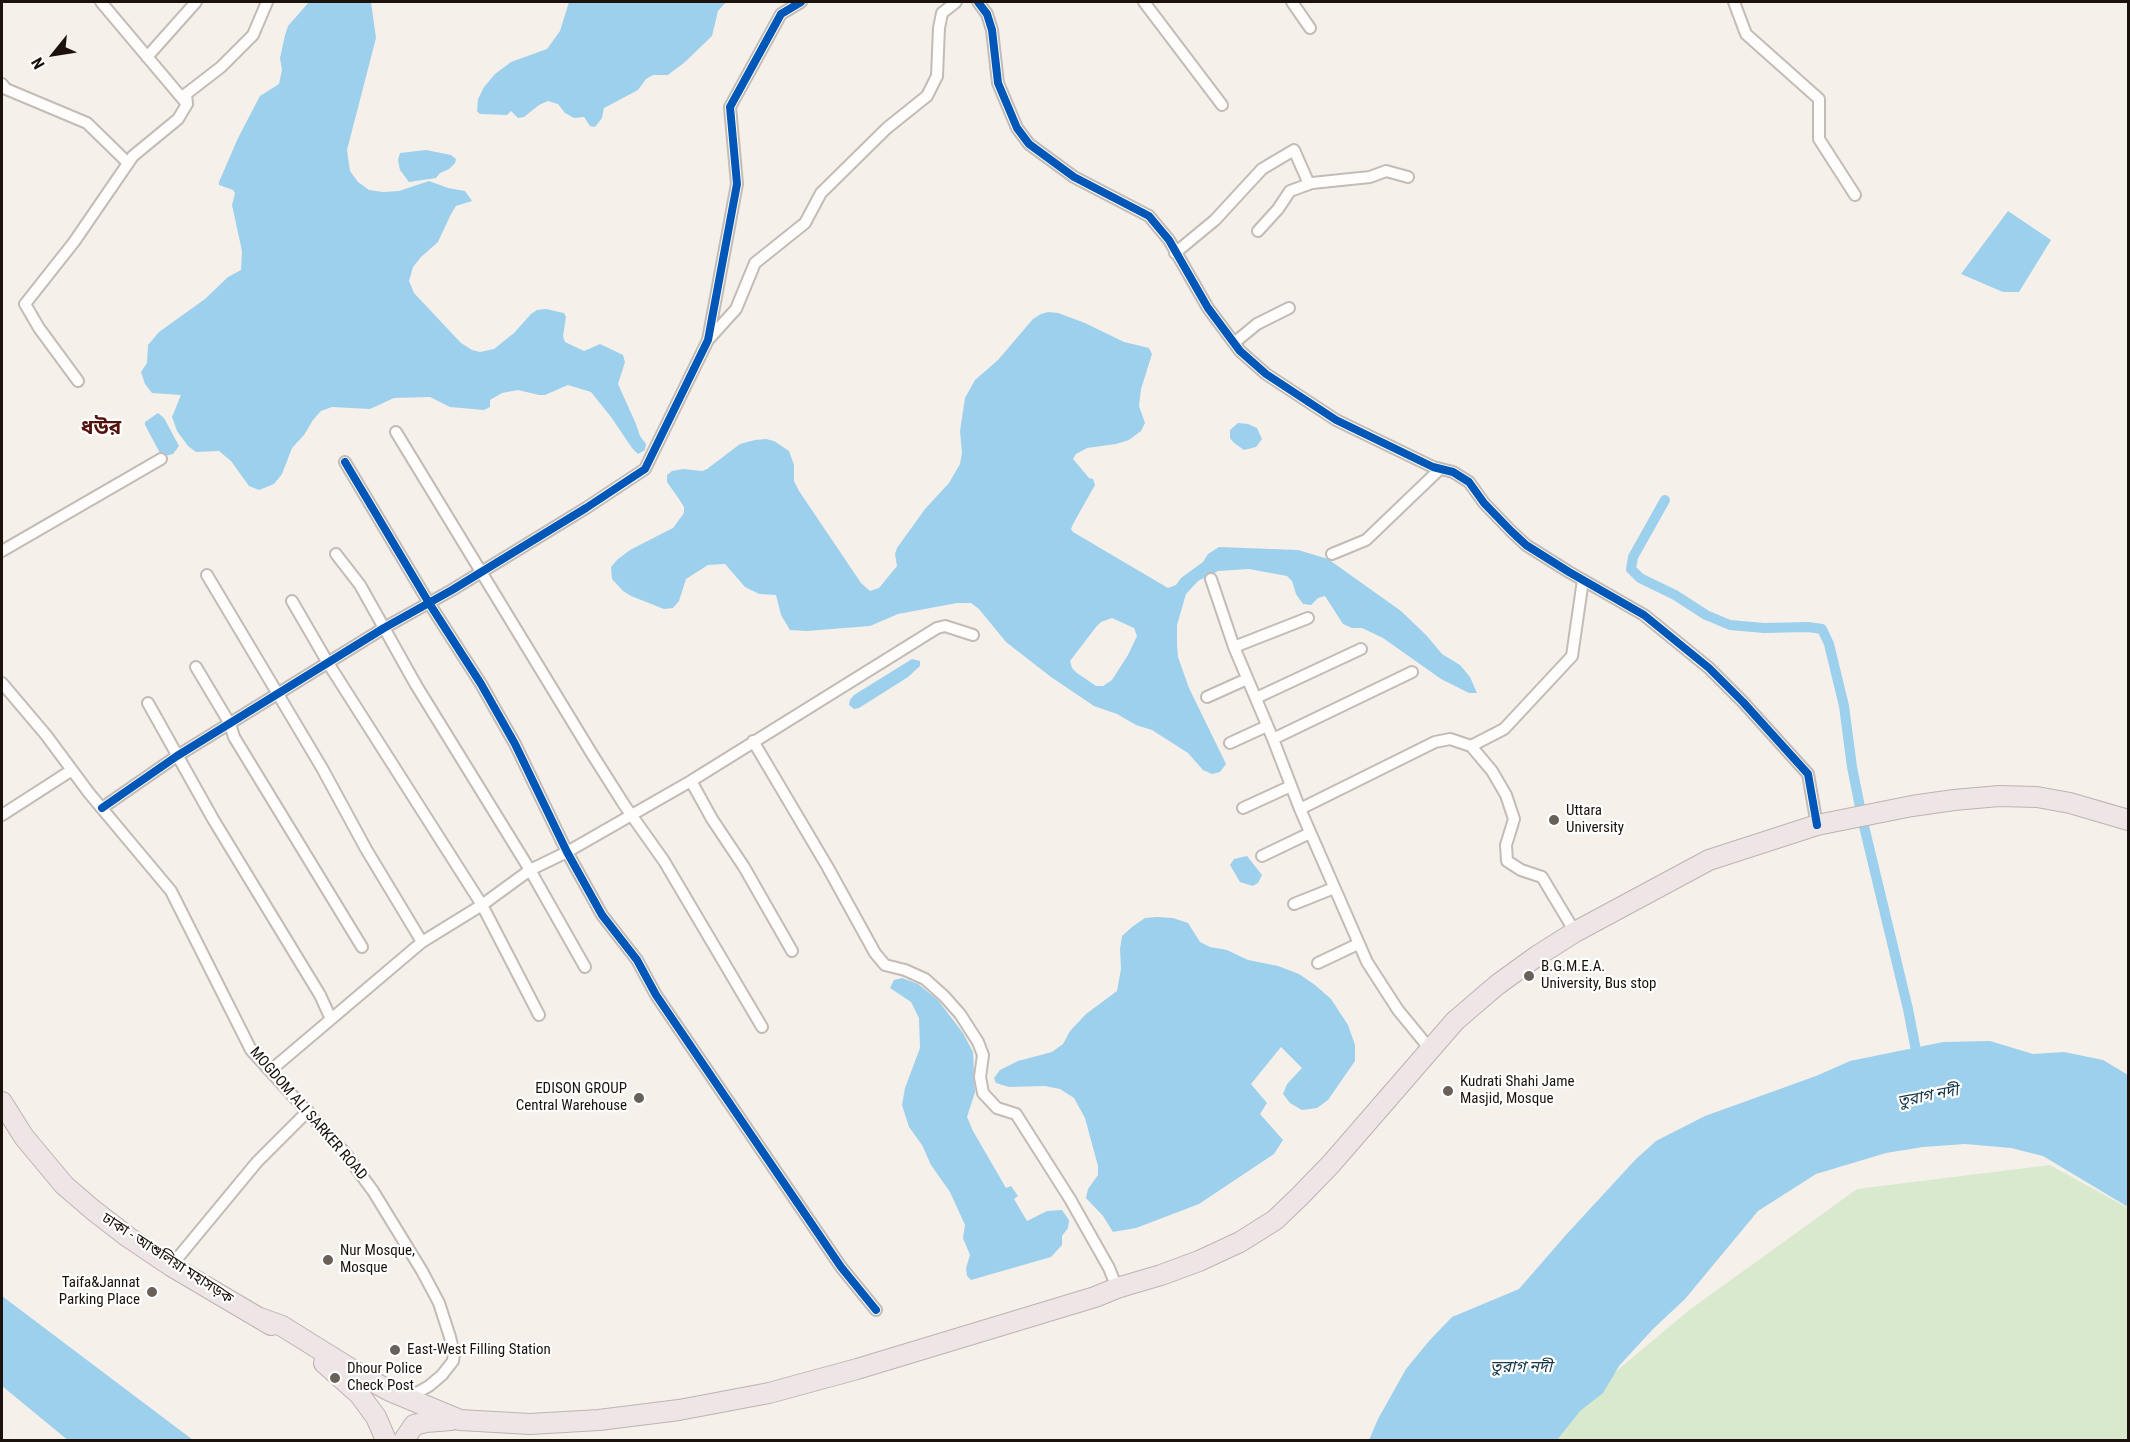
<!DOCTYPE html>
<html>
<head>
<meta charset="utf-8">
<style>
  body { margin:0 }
  #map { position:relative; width:2130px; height:1442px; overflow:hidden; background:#f6f0eb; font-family:"Roboto Condensed",sans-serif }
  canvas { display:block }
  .frame { position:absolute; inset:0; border:3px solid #1b120b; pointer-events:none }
  .north { position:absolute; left:24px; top:24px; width:60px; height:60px; -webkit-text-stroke:4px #fff; paint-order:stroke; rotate:240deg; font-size:16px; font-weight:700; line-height:24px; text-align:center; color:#1b120b }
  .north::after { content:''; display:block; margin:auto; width:21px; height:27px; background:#1b120b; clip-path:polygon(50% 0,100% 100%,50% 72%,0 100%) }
</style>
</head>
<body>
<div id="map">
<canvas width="2130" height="1442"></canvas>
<div class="frame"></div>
<div class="north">N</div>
</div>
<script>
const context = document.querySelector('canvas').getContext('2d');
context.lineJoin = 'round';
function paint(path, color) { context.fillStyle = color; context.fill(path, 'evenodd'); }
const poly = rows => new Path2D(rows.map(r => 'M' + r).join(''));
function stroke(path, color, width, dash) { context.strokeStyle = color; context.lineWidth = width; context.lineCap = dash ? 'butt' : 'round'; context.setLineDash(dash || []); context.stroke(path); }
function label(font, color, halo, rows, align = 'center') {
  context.font = font + ' "Roboto Condensed","Noto Sans Bengali",sans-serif'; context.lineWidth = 4.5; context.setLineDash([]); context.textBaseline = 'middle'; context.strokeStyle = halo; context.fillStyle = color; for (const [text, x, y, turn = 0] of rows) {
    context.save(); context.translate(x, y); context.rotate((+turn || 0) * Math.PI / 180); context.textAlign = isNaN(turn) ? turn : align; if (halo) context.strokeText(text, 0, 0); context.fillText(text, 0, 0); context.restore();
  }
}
paint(poly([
  [2050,1165,2128,1208,2128,1440,1534,1440,1688,1311,1857,1189]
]), '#d8e9ce');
paint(poly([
  [309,2,371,2,376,38,347,150,350,171,358,182,369,190,383,192,399,191,429,181,448,188,465,191,472,201,456,206,451,214,438,242,421,257,413,267,409,281,414,293,461,343,472,350,480,352,494,349,514,333,531,314,537,310,546,309,564,313,566,317,563,336,565,342,584,351,600,344,623,355,625,362,618,384,636,424,640,436,646,444,645,450,638,454,632,448,611,417,591,392,568,385,545,395,539,395,518,390,502,393,490,400,490,407,484,410,450,407,430,397,394,398,370,409,332,407,321,411,313,420,304,435,292,448,282,474,274,484,259,490,249,486,231,461,219,451,196,452,188,446,177,431,172,417,181,395,152,393,145,384,141,372,147,363,148,345,159,332,205,299,228,277,241,270,242,251,232,205,235,193,233,190,219,185,219,182,238,138,260,96,279,84,282,70,280,58,285,35,288,26],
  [569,2,726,2,718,11,712,36,685,62,668,75,653,75,646,79,638,90,604,108,602,118,595,127,590,126,584,117,574,118,565,113,558,104,548,101,539,105,524,117,518,118,511,111,507,115,480,114,477,111,478,99,484,87,495,74,511,62,547,49,560,31],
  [426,150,451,155,456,159,455,163,449,169,440,173,436,178,409,182,400,170,398,160,400,153],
  [2008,211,2051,240,2019,292,2003,292,1961,274],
  [1048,312,1058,313,1085,323,1124,342,1149,348,1152,354,1141,389,1139,406,1145,423,1141,431,1129,440,1116,444,1087,448,1076,454,1073,459,1089,478,1093,479,1095,485,1073,524,1071,529,1073,532,1168,588,1176,585,1181,578,1203,562,1208,554,1219,547,1298,550,1328,559,1401,611,1426,635,1442,654,1460,665,1470,677,1477,693,1469,693,1441,679,1383,638,1362,628,1352,628,1343,624,1325,596,1318,598,1311,605,1303,604,1296,594,1292,581,1287,576,1249,569,1218,571,1198,581,1186,594,1177,625,1177,645,1178,657,1189,688,1226,764,1220,772,1212,774,1203,770,1188,753,1152,730,1136,725,1117,714,1094,706,1051,677,1006,642,979,609,971,603,957,603,898,614,870,626,807,631,790,630,781,615,776,595,759,594,745,587,725,564,708,565,686,579,679,601,673,608,664,609,631,596,623,591,612,579,611,567,618,559,630,550,673,528,684,513,684,507,679,499,667,482,667,475,672,471,683,469,702,471,707,469,740,444,755,440,766,439,774,441,789,451,794,465,794,481,799,491,861,583,870,591,879,588,897,566,895,554,897,548,925,509,949,483,960,464,962,453,960,431,965,398,975,380,998,360,1033,319,1041,314],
  [1112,618,1134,628,1137,636,1128,655,1112,680,1103,686,1096,686,1077,673,1072,668,1070,661,1096,627,1101,622],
  [158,413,164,418,179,446,173,454,165,456,160,453,145,425,145,422],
  [1238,423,1248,424,1257,428,1262,439,1256,447,1244,450,1233,442,1230,438,1230,430],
  [912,659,920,661,920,666,908,677,859,708,854,709,849,705,850,700,854,695],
  [1247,856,1262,875,1258,883,1253,886,1240,882,1230,865,1234,859],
  [1157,917,1173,918,1188,923,1200,942,1210,947,1227,950,1248,960,1278,966,1299,974,1315,985,1331,999,1348,1025,1355,1045,1355,1061,1328,1100,1317,1108,1302,1110,1290,1103,1283,1094,1287,1084,1302,1068,1281,1047,1251,1084,1267,1103,1260,1114,1283,1140,1274,1154,1199,1204,1136,1228,1113,1232,1103,1216,1086,1198,1088,1189,1098,1175,1098,1166,1085,1118,1074,1098,1060,1089,1045,1086,1009,1087,996,1083,994,1078,1000,1070,1018,1061,1052,1052,1063,1044,1070,1031,1086,1014,1117,991,1121,969,1120,949,1122,936,1132,927,1145,918],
  [902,978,918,984,937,999,963,1033,973,1052,975,1092,967,1117,973,1131,1006,1188,1011,1186,1018,1196,1014,1199,1027,1221,1047,1211,1062,1210,1069,1220,1068,1228,1062,1236,1062,1245,1051,1257,971,1280,967,1276,966,1268,970,1255,963,1238,965,1225,950,1192,931,1165,922,1145,909,1127,902,1105,905,1088,920,1048,919,1018,911,1002,890,988,894,980],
  [1990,1041,2033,1054,2064,1052,2103,1060,2128,1075,2128,1207,2043,1156,2011,1148,1965,1144,1923,1147,1886,1153,1816,1174,1758,1211,1685,1299,1653,1329,1619,1366,1603,1393,1580,1411,1557,1440,1369,1440,1378,1419,1406,1369,1429,1341,1452,1317,1519,1289,1565,1236,1635,1160,1656,1141,1705,1116,1816,1076,1850,1061,1943,1042],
  [2,1296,193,1440,68,1440,64,1437,2,1386]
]), '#9cd0ed');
stroke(poly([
  [1665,500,1633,557,1631,569,1640,578,1675,595,1706,615,1730,625,1764,628,1808,627,1822,629,1829,644,1844,706,1852,767,1863,822,1908,1009,1918,1061]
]), '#9cd0ed', 10);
const street = poly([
  [978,2,987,14,992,30,998,83,1017,128,1029,144,1074,177,1149,216,1169,240,1208,308,1240,351,1266,374,1336,420,1433,467,1453,472,1469,482,1484,503,1511,531,1526,545,1569,572,1644,615,1709,668,1743,702,1808,774,1817,825],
  [1144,2,1222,105],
  [1292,2,1310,28],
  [1734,2,1746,34,1819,99,1819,139,1855,195],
  [147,57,196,2],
  [2,84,6,89,87,123,128,163],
  [187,104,186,94,221,67,253,35,267,2],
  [1258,231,1278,209,1290,191,1312,183,1370,177,1386,171,1408,177],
  [1175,253,1215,220,1262,169,1294,150,1309,184],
  [708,340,736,309,755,263,805,223,821,193,887,128,927,96,937,76,939,28,942,13,956,2],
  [1234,343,1257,324,1289,308],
  [78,381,39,328,25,304,74,242,133,156,178,119,187,104,101,2],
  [396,432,592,754,625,806,664,861,762,1027],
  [345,462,429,603,481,684,515,744,567,852,602,915,637,960,656,995,841,1267,876,1310],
  [2,551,161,459],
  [336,554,360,585,416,685,530,870,585,967],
  [1332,554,1366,540,1440,469],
  [207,575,322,768,366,849,422,942],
  [1211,579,1234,647,1273,739,1300,809,1367,962,1398,1010,1430,1049],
  [292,601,328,663,482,905,539,1015],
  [1234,647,1308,618],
  [196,667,230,724,234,737,362,947],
  [2,683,46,735,89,793,171,891,251,1050,345,1153,373,1191,422,1271,439,1303,450,1337,454,1354,453,1361,442,1375,429,1386,406,1399],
  [1207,697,1247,679],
  [1256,698,1361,649],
  [148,703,213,819,320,995,331,1019],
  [1273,739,1412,672],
  [753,741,827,866,875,953,885,965,905,970,925,979,944,996,960,1014,978,1042,983,1055,980,1077,983,1093,997,1108,1016,1114,1070,1199,1109,1268,1117,1288],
  [1230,743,1267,726],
  [691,781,712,819,744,867,792,951],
  [102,808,177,756,384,628,452,590,586,508,645,469,708,340,737,184,730,107,781,14,801,2],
  [1243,808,1291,786],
  [1300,809,1435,742,1450,739,1471,746],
  [2,815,72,770],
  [1262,856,1310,833],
  [1294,904,1334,888],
  [1575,932,1542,877,1521,870,1507,861,1506,845,1514,819,1506,795,1492,771,1471,746,1504,729,1572,656,1583,580],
  [1318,963,1358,944],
  [271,1070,422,942,482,905,530,870,567,852,691,781,937,628,945,626,973,635],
  [171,1266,257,1162,308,1111]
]);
const highway = poly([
  [2,1102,24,1137,64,1185,93,1210,128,1237,171,1266,271,1325],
  [260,1318,282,1326,364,1377,390,1391,460,1420,530,1424,599,1420,679,1410,769,1393,857,1369,1095,1297,1117,1288,1161,1275,1199,1261,1240,1242,1275,1220,1299,1197,1331,1164,1455,1021,1497,985,1537,956,1575,932,1709,860,1817,825,1912,806,1954,800,1999,796,2037,797,2070,803,2128,820],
  [324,1363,359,1394,376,1417,386,1440],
  [404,1440,414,1425,426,1422,451,1420]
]);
stroke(street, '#c3bcb6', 14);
stroke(highway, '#beb2b2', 22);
stroke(street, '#fefdfc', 10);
stroke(highway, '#eee5e7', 20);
stroke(poly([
  [978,2,987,14,992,30,998,83,1017,128,1029,144,1074,177,1149,216,1169,240,1208,308,1240,351,1266,374,1336,420,1433,467,1453,472,1469,482,1484,503,1511,531,1526,545,1569,572,1644,615,1709,668,1743,702,1808,774,1817,825],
  [345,462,429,603,481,684,515,744,567,852,602,915,637,960,656,995,841,1267,876,1310],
  [102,808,177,756,384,628,452,590,586,508,645,469,708,340,737,184,730,107,781,14,801,2]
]), '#0057b8', 8);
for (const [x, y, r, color] of [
  [1554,820,6,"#686059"],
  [1529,976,6,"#686059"],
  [1448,1091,6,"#686059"],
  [639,1098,6,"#686059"],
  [328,1260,6,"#686059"],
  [152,1292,6,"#686059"],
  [395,1350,6,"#686059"],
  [335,1378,6,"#686059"]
]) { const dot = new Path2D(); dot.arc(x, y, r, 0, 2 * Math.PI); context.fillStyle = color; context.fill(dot); stroke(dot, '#fff', 2); }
label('15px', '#1b120b', '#fff', [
  ["Uttara",1566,811],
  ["University",1566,828],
  ["B.G.M.E.A.",1541,967],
  ["University, Bus stop",1541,984],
  ["Kudrati Shahi Jame",1460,1082],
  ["Masjid, Mosque",1460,1099],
  ["EDISON GROUP",627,1089,"right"],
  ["Central Warehouse",627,1106,"right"],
  ["Nur Mosque,",340,1251],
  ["Mosque",340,1268],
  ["Taifa&Jannat",140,1283,"right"],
  ["Parking Place",140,1300,"right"],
  ["East-West Filling Station",407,1350],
  ["Dhour Police",347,1369],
  ["Check Post",347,1386]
], 'left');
label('15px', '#1b120b', '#fff', [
  ["MOGDOM ALI SARKER ROAD",308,1114,49],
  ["ঢাকা - আশুলিয়া মহাসড়ক",167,1259,33]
]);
label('italic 16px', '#133648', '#fff', [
  ["তুরাগ নদী",1928,1097,-11],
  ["তুরাগ নদী",1521,1368]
]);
label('bold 21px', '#55110c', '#fff', [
  ["ধউর",101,429]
]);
</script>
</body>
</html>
